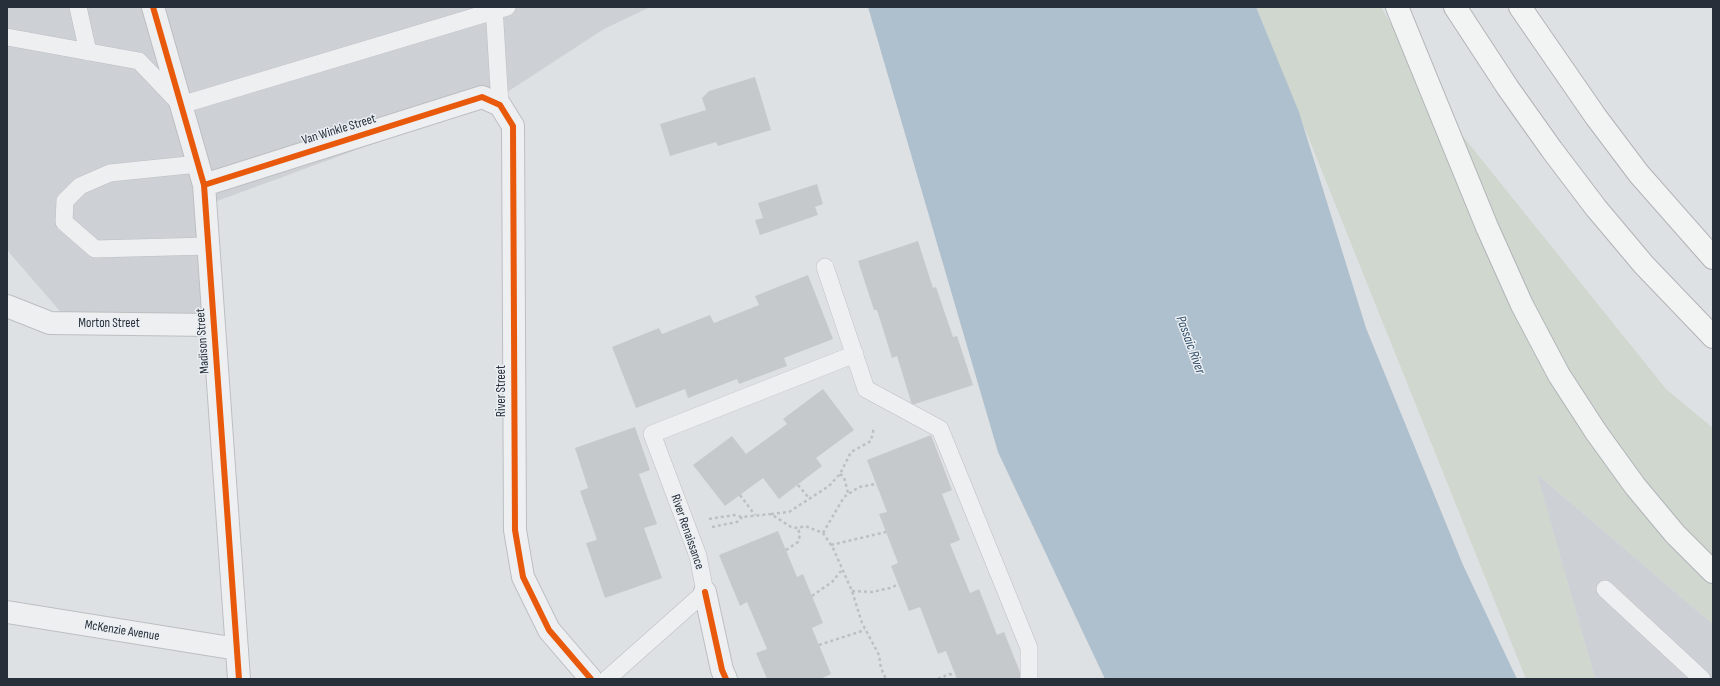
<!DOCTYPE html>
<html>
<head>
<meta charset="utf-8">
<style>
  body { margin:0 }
  #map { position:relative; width:1720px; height:686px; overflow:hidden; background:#dee1e3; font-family:"Sofia Sans Condensed",sans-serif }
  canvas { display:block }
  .frame { position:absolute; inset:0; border:8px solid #27303a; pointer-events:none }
</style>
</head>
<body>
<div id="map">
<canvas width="1720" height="686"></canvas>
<div class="frame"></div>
</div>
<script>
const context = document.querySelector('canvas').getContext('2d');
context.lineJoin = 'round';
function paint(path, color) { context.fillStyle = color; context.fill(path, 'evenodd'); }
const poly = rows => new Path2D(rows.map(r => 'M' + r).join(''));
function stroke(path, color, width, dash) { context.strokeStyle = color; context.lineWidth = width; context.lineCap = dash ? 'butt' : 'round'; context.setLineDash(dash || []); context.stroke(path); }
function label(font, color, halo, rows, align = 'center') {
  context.font = font + ' "Sofia Sans Condensed",sans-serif'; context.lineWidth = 3; context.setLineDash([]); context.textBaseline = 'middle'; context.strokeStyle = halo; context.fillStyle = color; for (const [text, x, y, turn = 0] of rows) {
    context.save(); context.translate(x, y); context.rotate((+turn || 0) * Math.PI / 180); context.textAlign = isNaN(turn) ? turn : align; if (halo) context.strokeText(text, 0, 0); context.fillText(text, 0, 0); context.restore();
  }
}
paint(poly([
  [7,7,650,7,604,29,498,98,198,208,210,337,78,332,7,250],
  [1536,473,1713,624,1713,679,1595,679]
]), '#cdd1d6');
paint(poly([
  [1256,7,1381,7,1441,109,1666,389,1713,428,1713,624,1537,474,1595,679,1526,679]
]), '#d0d7cf');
paint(poly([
  [868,7,1256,7,1299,112,1366,328,1463,565,1517,679,1105,679,998,452]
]), '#aebfcd');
paint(poly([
  [755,77,771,130,718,146,716,142,670,156,660,124,706,110,702,98,709,91],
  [817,184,823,204,815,207,818,215,760,235,755,220,763,218,758,203],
  [918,241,933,288,936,287,953,337,957,336,973,385,912,405,897,356,892,358,877,310,874,310,858,261],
  [808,275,833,339,784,358,787,366,739,384,737,379,688,398,685,389,636,408,612,347,659,328,662,334,710,315,714,323,759,305,755,296],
  [823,389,854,430,816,458,822,466,779,499,763,478,725,506,693,465,732,436,746,454,787,424,783,419],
  [635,427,650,470,639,474,657,524,644,528,662,578,605,598,586,543,597,540,580,491,588,488,575,448],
  [931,435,952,490,942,494,960,540,950,544,970,593,979,589,997,635,1004,632,1022,677,1018,679,957,679,946,651,938,654,920,607,909,611,891,566,898,563,879,514,887,512,867,460],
  [778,531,797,577,803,574,823,623,812,628,831,674,820,679,767,679,756,653,767,649,747,602,740,606,719,555]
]), '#c6c9cb');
const service = poly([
  [78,7,88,52],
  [494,7,500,105],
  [7,37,139,61,181,105,507,7],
  [198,164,110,173,80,186,65,201,64,222,95,249,208,246],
  [825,267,866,389,940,429,1029,648,1029,679],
  [1605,589,1702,679],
  [607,679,705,592,698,556,652,434,855,354]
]);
const minor = poly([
  [153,7,204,185,239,679],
  [204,185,482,97,500,105,513,126,515,530,523,577,549,630,591,679],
  [7,306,50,323,213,325],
  [705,592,722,670,726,679],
  [7,612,237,649]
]);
const motorway = poly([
  [1397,7,1487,227,1522,305,1559,375,1596,432,1635,486,1675,534,1713,572],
  [1455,7,1508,88,1552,150,1596,208,1644,265,1713,337],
  [1520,7,1596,117,1639,174,1713,258]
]);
stroke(service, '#bcbfc1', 18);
stroke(minor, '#bcbfc1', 24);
stroke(motorway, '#b1b4b7', 24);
stroke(poly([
  [840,474,844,477,848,493],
  [798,485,809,498],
  [740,495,755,515],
  [771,514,789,512,829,486,840,474,851,452,871,441,874,427],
  [709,519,734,515,742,517,771,514,791,527,798,528,805,526,823,533,833,548,852,591,862,623,879,655,881,668,886,679],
  [712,527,737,522,742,517],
  [823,533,844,497,859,487,876,484],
  [831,545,886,532],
  [786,550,798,542,800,535,798,528],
  [852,591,872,592,890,588,899,584],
  [812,596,832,582,841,571],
  [819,645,865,630],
  [938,679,949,674,955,675]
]), '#bdc0c3', 2.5, [3, 3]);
stroke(service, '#eeeff0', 17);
stroke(minor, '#eeeff0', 22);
stroke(motorway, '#f2f4f4', 22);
stroke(poly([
  [153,7,204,185,239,679],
  [204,185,482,97,500,105,513,126,515,530,523,577,549,630,591,679],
  [705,592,722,670,726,679]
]), '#e8590c', 6);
label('13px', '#27303a', '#ebeff3', [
  ["Van Winkle Street",339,130,-17],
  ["Morton Street",109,324],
  ["Madison Street",203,341,-94],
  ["River Street",502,391,-90],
  ["River Renaissance",687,532,71],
  ["McKenzie Avenue",122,631,9]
]);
label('italic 14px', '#35516a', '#ebeff3', [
  ["Passaic River",1190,345,70]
]);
</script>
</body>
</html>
